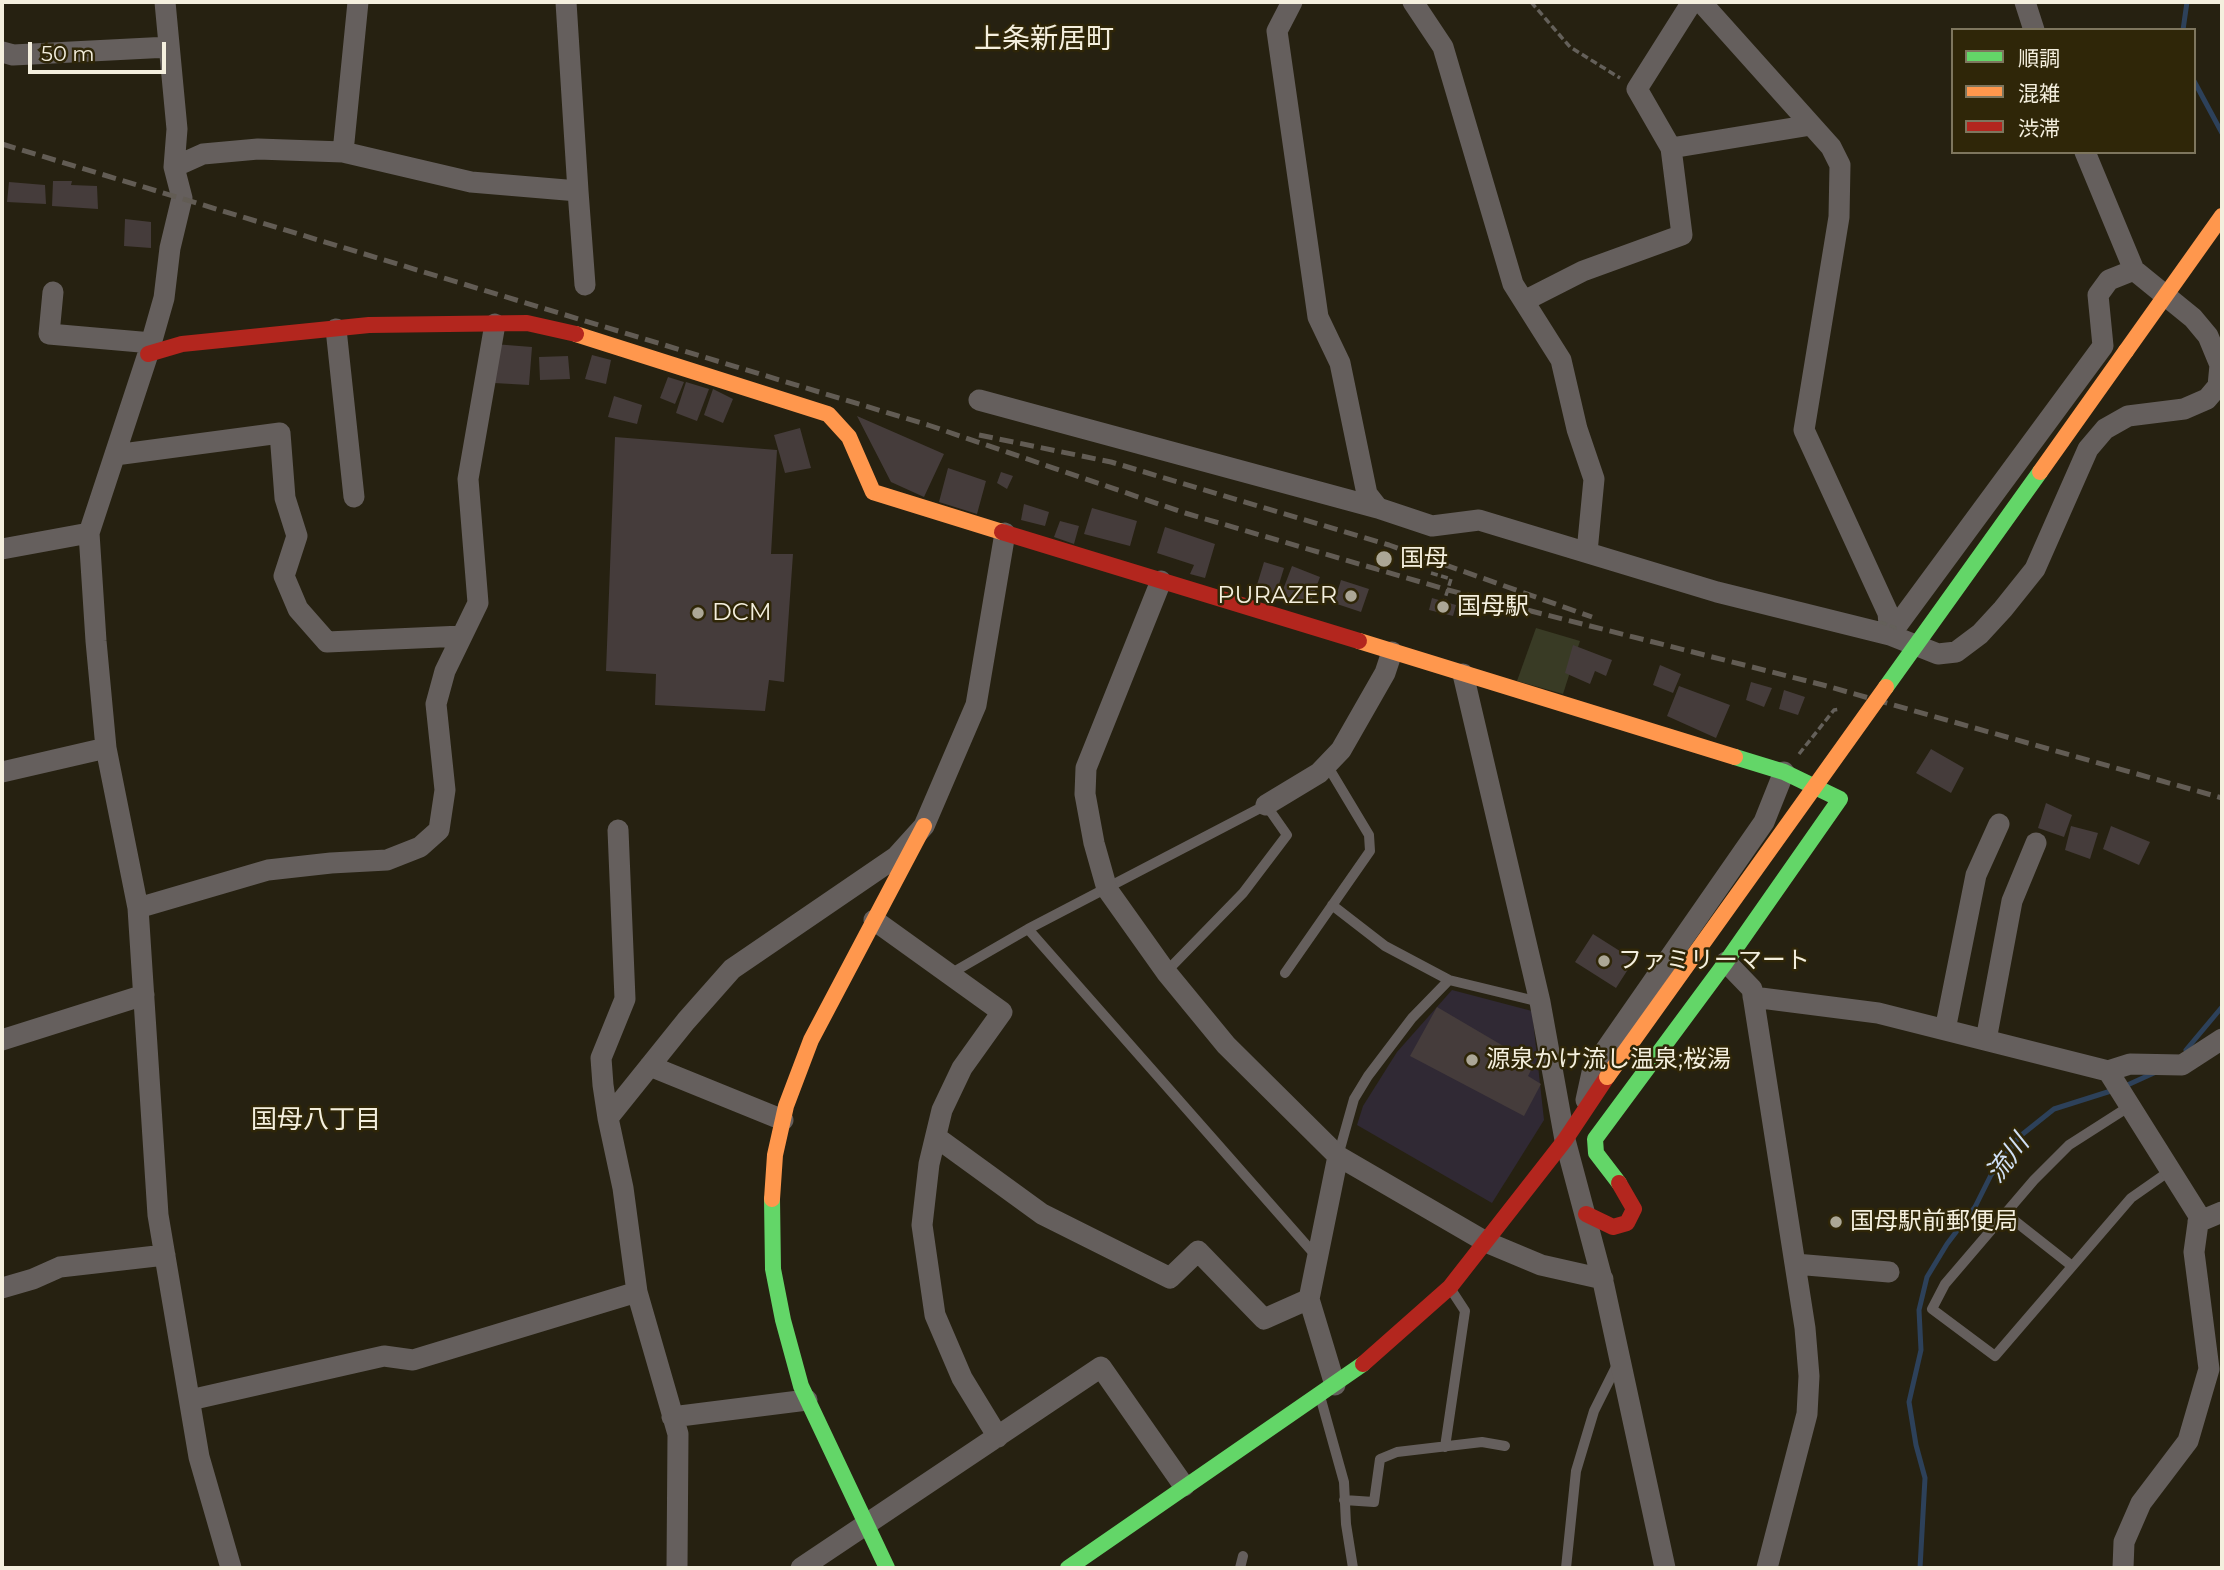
<!DOCTYPE html>
<html>
<head>
<meta charset="utf-8">
<style>
  body { margin:0 }
  #map { position:relative; width:2224px; height:1570px; overflow:hidden; background:#262111; font-family:Montserrat,"Noto Sans JP",sans-serif }
  canvas { display:block }
  .frame { position:absolute; inset:0; border:4px solid #f4efde; pointer-events:none }
  .legend { position:absolute; left:1951px; top:28px; width:245px; height:126px; box-sizing:border-box; background:#2f2608; border:2px solid #7e765e; margin:0; padding:9px 12px; list-style:none; font-size:21px; color:#f4efde }
  .legend li { display:flex; align-items:center; gap:14px; height:35px }
  .legend b { width:35px; border:2px solid #7e765e }
  .scale { position:absolute; left:28px; top:42px; width:138px; height:32px; box-sizing:border-box; border:4px solid #f4efde; border-top:0; padding-left:9px; font-size:21px; line-height:24px; white-space:nowrap; color:#f4efde; -webkit-text-stroke:5px #2f2608; paint-order:stroke }
</style>
</head>
<body>
<div id="map">
<canvas width="2224" height="1570"></canvas>
<div class="frame"></div>
<ul class="legend">
<li><b style="height:9px;background:#63d668"></b>順調</li>
<li><b style="height:9px;background:#ff974d"></b>混雑</li>
<li><b style="height:9px;background:#b3261e"></b>渋滞</li>
</ul>
<div class="scale">50 m</div>
</div>
<script>
const context = document.querySelector('canvas').getContext('2d');
context.lineJoin = 'round';
function paint(path, color) { context.fillStyle = color; context.fill(path, 'evenodd'); }
const poly = rows => new Path2D(rows.map(r => 'M' + r).join(''));
function stroke(path, color, width, dash) { context.strokeStyle = color; context.lineWidth = width; context.lineCap = dash ? 'butt' : 'round'; context.setLineDash(dash || []); context.stroke(path); }
function label(font, color, halo, rows, align = 'center') {
  context.font = font + ' Montserrat,"Noto Sans JP",sans-serif'; context.lineWidth = 5; context.setLineDash([]); context.textBaseline = 'middle'; context.strokeStyle = halo; context.fillStyle = color; for (const [text, x, y, turn = 0] of rows) {
    context.save(); context.translate(x, y); context.rotate((+turn || 0) * Math.PI / 180); context.textAlign = isNaN(turn) ? turn : align; if (halo) context.strokeText(text, 0, 0); context.fillText(text, 0, 0); context.restore();
  }
}
paint(poly([
  [1452,990,1532,1011,1544,1120,1492,1203,1357,1125,1363,1106,1397,1052]
]), '#302934');
paint(poly([
  [1536,628,1580,641,1563,694,1517,681]
]), '#393b25');
stroke(poly([
  [2183,30,2187,2],
  [2194,81,2222,133],
  [2186,1050,2222,1007],
  [2123,1087,2156,1072],
  [1920,1568,1925,1478,1916,1445,1909,1402,1921,1350,1919,1310,1927,1277,1947,1244,1975,1207,1991,1175,2019,1137,2054,1109,2114,1090]
]), '#2d415a', 5);
paint(poly([
  [53,181,72,181,71,185,97,186,98,209,52,206],
  [9,182,45,185,46,204,7,202],
  [125,219,151,222,151,248,124,246],
  [494,344,532,347,529,385,494,383],
  [592,355,611,360,606,384,585,379],
  [568,356,570,379,540,380,539,357],
  [668,377,684,382,675,404,660,398],
  [686,382,709,389,697,421,676,413],
  [713,389,733,399,723,423,704,415],
  [614,396,642,405,637,424,608,417],
  [857,416,944,454,924,497,891,482],
  [800,428,811,468,785,473,774,435],
  [615,437,777,450,771,554,793,554,784,682,769,680,765,711,655,705,656,674,606,671],
  [948,468,986,481,977,514,939,502],
  [1001,472,1013,476,1007,489,997,483],
  [1024,504,1049,512,1045,526,1021,520],
  [1092,508,1137,521,1130,546,1084,534],
  [1060,521,1079,526,1074,544,1054,537],
  [1165,527,1215,544,1205,578,1190,574,1194,565,1157,553],
  [1264,562,1284,568,1276,594,1256,588],
  [1292,566,1320,577,1310,604,1281,595],
  [1341,580,1369,589,1361,612,1334,603],
  [1432,598,1456,605,1453,616,1429,610],
  [1573,645,1612,660,1606,676,1595,671,1590,684,1565,673],
  [1660,665,1681,674,1673,693,1653,685],
  [1751,682,1772,688,1764,707,1746,700],
  [1679,686,1730,705,1716,738,1667,716],
  [1784,690,1805,697,1798,715,1779,709],
  [1931,749,1964,768,1951,793,1916,773],
  [2046,803,2072,815,2064,837,2038,828],
  [2071,826,2098,833,2090,859,2065,850],
  [2111,826,2150,842,2139,865,2103,849],
  [1593,934,1634,960,1616,988,1575,962],
  [1437,1007,1534,1064,1528,1076,1541,1084,1524,1116,1410,1056]
]), '#453c3b');
stroke(poly([
  [1531,2,1570,47,1620,78],
  [1431,573,1451,579,1444,602],
  [1799,754,1834,710,1840,709]
]), '#64605a', 3.5, [7, 3.5]);
stroke(poly([
  [1332,905,1385,946,1449,980],
  [1028,929,1317,1257],
  [1285,973,1370,851,1369,835,1327,765],
  [950,974,1028,929,1266,805,1287,835,1243,893,1166,972],
  [2130,1106,2069,1145,2034,1180,1945,1284,1932,1309,1995,1356,2131,1198,2171,1170],
  [1338,1156,1354,1099,1368,1076,1412,1018,1449,980,1540,1002],
  [2006,1214,2072,1266],
  [1320,1396,1344,1482,1346,1524,1353,1568],
  [1445,1447,1465,1311,1450,1288],
  [1344,1500,1374,1502,1380,1459,1397,1452,1482,1442,1505,1446],
  [1240,1568,1243,1556],
  [1566,1568,1576,1471,1594,1411,1618,1363]
]), '#655f5d', 10);
stroke(poly([
  [165,2,177,129,174,167,182,198,170,248,164,298,148,354,89,533,96,641,106,748,138,908,158,1215,199,1457,231,1568],
  [1292,2,1277,31,1318,317,1340,363,1367,494,1378,508,1432,526,1479,520,1717,592,1890,635,1938,654,1956,652,1980,634,2003,609,2035,569,2088,449,2105,429,2128,416,2184,409,2207,399,2218,386,2220,365,2208,336,2193,318,2134,270,2085,152],
  [1413,2,1443,47,1513,284,1561,360,1577,429,1594,479,1587,552],
  [1701,2,1831,147,1840,165,1839,217,1804,430,1888,613,1890,635],
  [2025,2,2034,30],
  [2,52,13,55,169,47],
  [1671,148,1811,125],
  [343,152,358,2],
  [174,167,203,154,258,149,343,152,471,182,578,191,566,2],
  [578,191,585,285],
  [53,292,49,334,152,343],
  [1524,301,1583,271,1682,235,1671,148,1637,89,1692,2],
  [336,329,354,497],
  [979,400,1378,508],
  [115,455,280,433,285,498,297,536,284,576,298,609,327,642,462,636],
  [2,549,89,533],
  [1161,581,1086,768,1085,794,1094,843,1107,889,1166,972,1226,1045,1338,1156,1486,1242,1541,1265,1603,1279],
  [1890,635,2103,346,2098,295,2109,280,2134,270],
  [1463,674,1540,1002,1565,1140,1604,1286,1665,1568],
  [2,772,106,748],
  [1266,805,1319,773,1341,750,1385,673,1392,652],
  [618,830,625,999,601,1058,603,1085,608,1118,623,1188,637,1292,678,1434,677,1568],
  [138,908,268,870,331,863,387,860,420,847,439,830,445,790,436,704,445,671,478,603,468,479,495,324],
  [874,920,1002,1012,962,1068,942,1110,929,1164,922,1225,935,1315,962,1378,998,1437],
  [1726,962,1752,989,1805,1328,1809,1376,1807,1414,1767,1568],
  [1753,997,1878,1013,2108,1071,2199,1216,2194,1252,2209,1369,2188,1441,2141,1503,2124,1542,2123,1568],
  [1945,1030,1976,875,1999,824],
  [2,1040,144,995],
  [1986,1040,2012,901,2036,843],
  [650,1066,783,1120],
  [2108,1071,2130,1064,2182,1065,2222,1039],
  [1586,1100,1593,1068,1764,822,1784,772],
  [608,1118,686,1021,732,969,896,857,924,826,976,705,1005,533],
  [936,1137,1042,1214,1170,1278,1198,1251,1264,1319,1309,1299],
  [2198,1222,2222,1212],
  [1795,1264,1889,1272],
  [2,1288,33,1279,60,1267,165,1255],
  [1335,1385,1309,1299,1338,1156],
  [190,1400,384,1356,413,1360,637,1292],
  [672,1417,807,1400],
  [801,1568,1101,1367,1184,1486]
]), '#655f5d', 21);
stroke(poly([
  [1619,1183,1596,1153,1595,1139,1726,962,1840,799,1784,772,1735,757],
  [772,1199,773,1269,783,1320,801,1386,887,1568],
  [1068,1568,1363,1364]
]), '#63d668', 16);
stroke(poly([
  [576,334,828,414,849,437,873,492,1002,532],
  [2126,351,2222,216],
  [1359,641,1735,757],
  [772,1199,775,1155,786,1106,811,1040,924,826]
]), '#ff974d', 16);
stroke(poly([
  [148,354,182,344,369,325,527,323,576,334],
  [1002,532,1359,641],
  [1586,1214,1613,1227,1627,1223,1634,1209,1619,1183],
  [1363,1364,1450,1287,1565,1140,1607,1077]
]), '#b3261e', 16);
stroke(poly([
  [2,144,928,425,1185,513,1448,590,1823,685,2222,798],
  [979,435,1111,462,1389,545,1592,617]
]), '#625c54', 5, [14, 7]);
stroke(poly([
  [1880,622,1899,629]
]), '#64605a', 3.5, [7, 3.5]);
stroke(poly([
  [1886,687,2040,472]
]), '#63d668', 16);
stroke(poly([
  [2040,472,2126,351],
  [1607,1077,1886,687]
]), '#ff974d', 16);
for (const [x, y, r, color] of [
  [1384,559,9,"#aca796"],
  [1351,596,7,"#aca796"],
  [1443,607,7,"#aca796"],
  [698,613,7,"#aca796"],
  [1604,961,7,"#aca796"],
  [1472,1060,7,"#aca796"],
  [1836,1222,7,"#aca796"]
]) { const dot = new Path2D(); dot.arc(x, y, r, 0, 2 * Math.PI); context.fillStyle = color; context.fill(dot); stroke(dot, '#2f2608', 2.5); }
label('24px', '#f4efde', '#2f2608', [
  ["国母",1400,559],
  ["PURAZER",1337,596,"right"],
  ["国母駅",1457,607],
  ["DCM",712,613],
  ["ファミリーマート",1618,961],
  ["源泉かけ流し温泉;桜湯",1486,1060],
  ["国母駅前郵便局",1850,1222]
], 'left');
label('26px', '#f4efde', '#2f2608', [
  ["国母八丁目",316,1120]
]);
label('italic 26px', '#d0e0f6', '#2f2608', [
  ["流川",2008,1159,-53]
]);
label('28px', '#f4efde', '#2f2608', [
  ["上条新居町",1044,40]
]);
</script>
</body>
</html>
